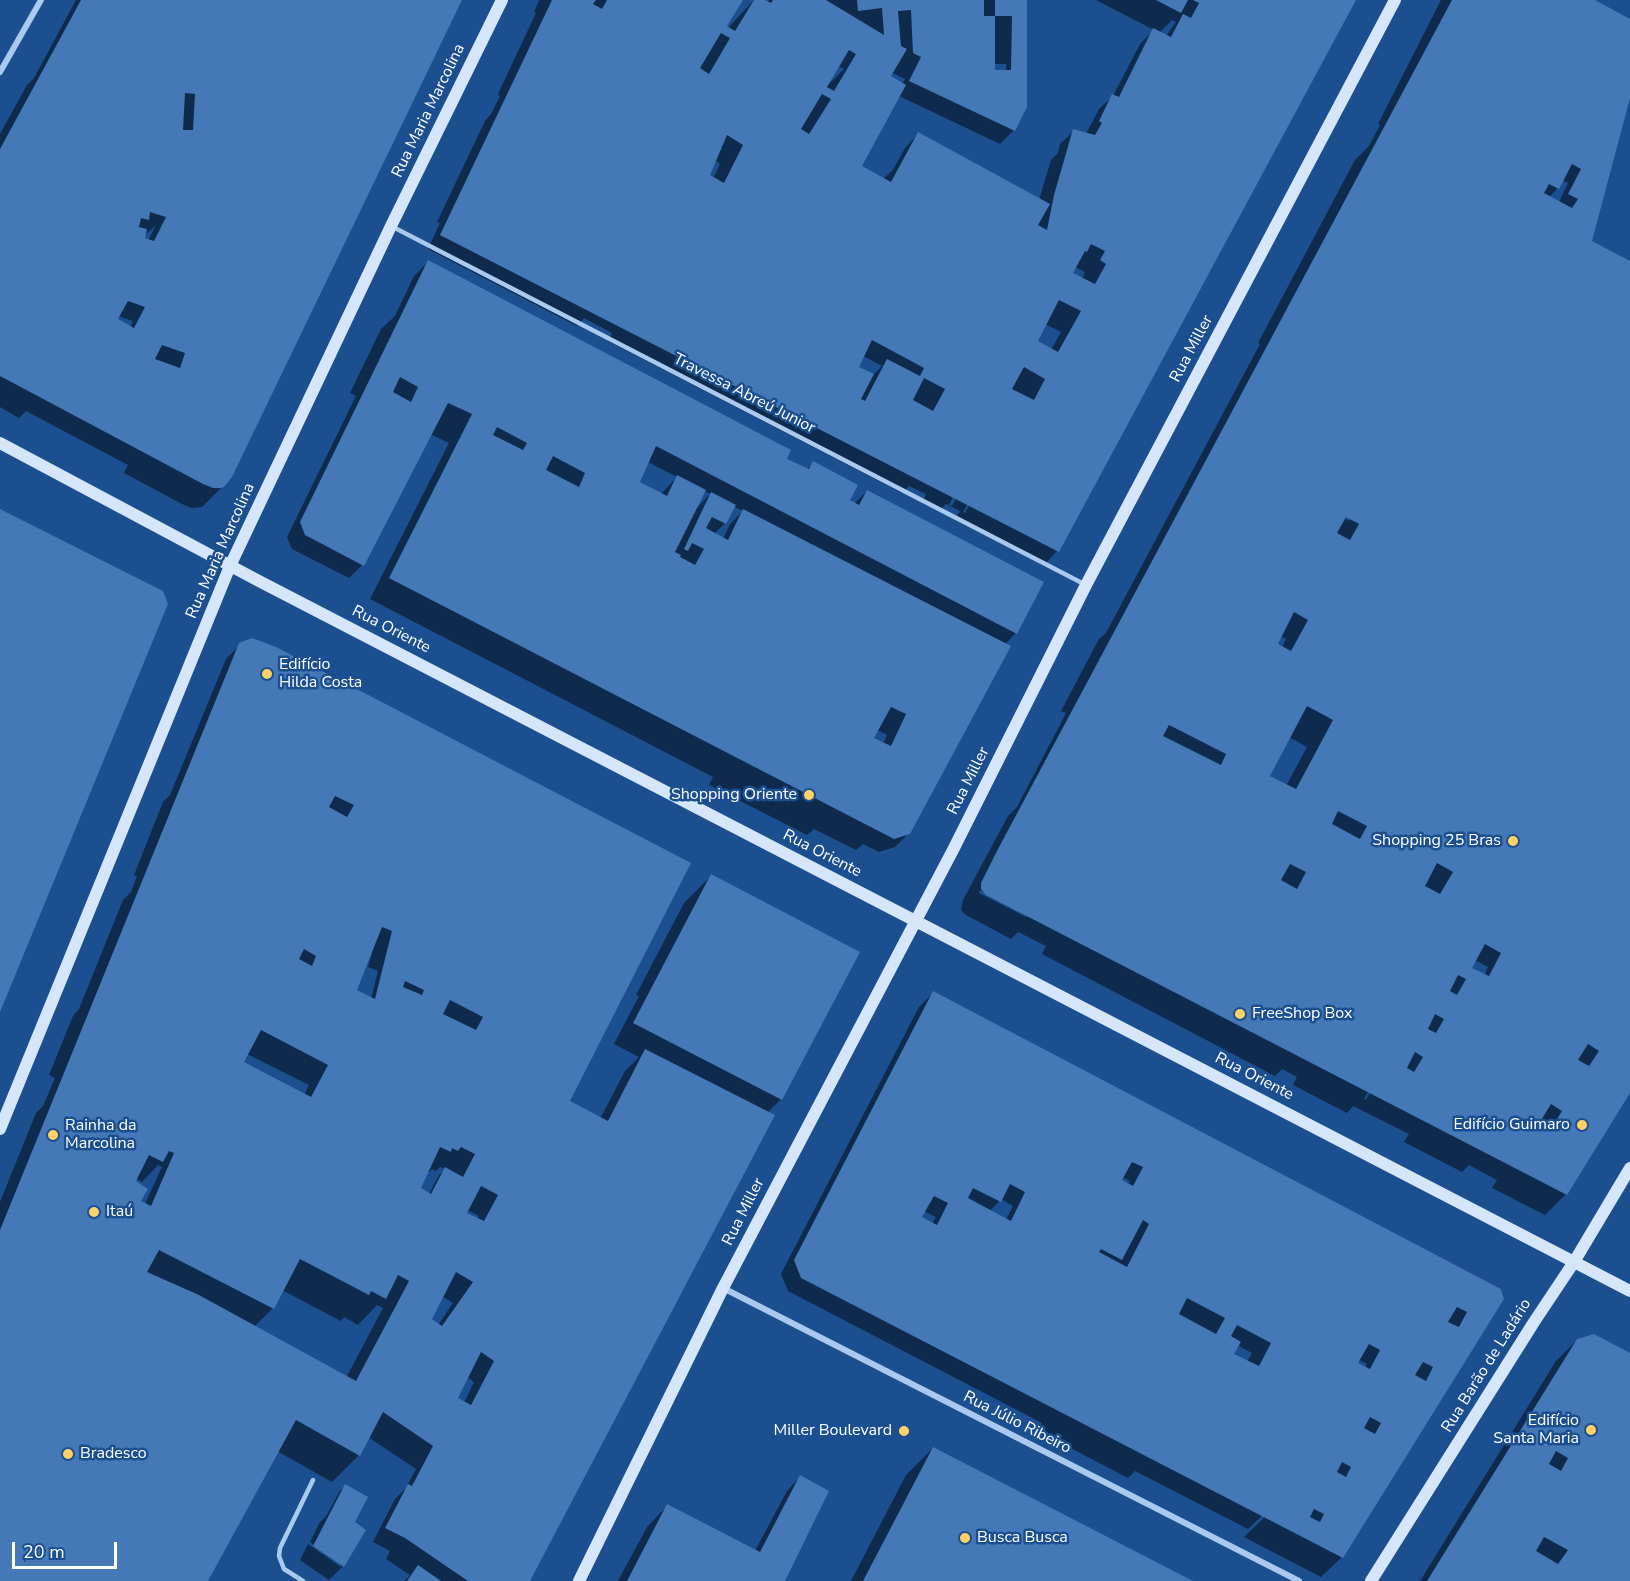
<!DOCTYPE html>
<html>
<head>
<meta charset="utf-8">
<style>
  body { margin:0 }
  #map { position:relative; width:1630px; height:1581px; overflow:hidden; background:#1b4f8f; font-family:"Nunito Sans",sans-serif }
  canvas { display:block }
  .scale { position:absolute; left:12px; top:1542px; width:105px; height:27px; box-sizing:border-box; border:3px solid #fff; border-top:0; padding-left:8px; font-size:18px; line-height:21px; white-space:nowrap; color:#fff; -webkit-text-stroke:4px #1b4f8f; paint-order:stroke }
</style>
</head>
<body>
<div id="map">
<canvas width="1630" height="1581"></canvas>
<div class="scale">20 m</div>
</div>
<script>
const context = document.querySelector('canvas').getContext('2d');
context.lineJoin = 'round';
function paint(path, color) { context.fillStyle = color; context.fill(path, 'evenodd'); }
const poly = rows => new Path2D(rows.map(r => 'M' + r).join(''));
function stroke(path, color, width, dash) { context.strokeStyle = color; context.lineWidth = width; context.lineCap = dash ? 'butt' : 'round'; context.setLineDash(dash || []); context.stroke(path); }
function label(font, color, halo, rows, align = 'center') {
  context.font = font + ' "Nunito Sans",sans-serif'; context.lineWidth = 5; context.setLineDash([]); context.textBaseline = 'middle'; context.strokeStyle = halo; context.fillStyle = color; for (const [text, x, y, turn = 0] of rows) {
    context.save(); context.translate(x, y); context.rotate((+turn || 0) * Math.PI / 180); context.textAlign = isNaN(turn) ? turn : align; if (halo) context.strokeText(text, 0, 0); context.fillText(text, 0, 0); context.restore();
  }
}
paint(poly([
  [76,0,460,0,223,486,202,507,191,508,182,504,124,473,128,465,26,411,19,418,0,407,0,134,27,85,34,78],
  [156,225,148,241,139,246,144,236],
  [118,316,133,321,130,327,116,320],
  [539,0,741,0,725,27,727,29,754,0,762,0,767,3,769,0,1026,0,1014,130,1000,144,899,96,860,167,883,179,893,170,905,148,918,134,1039,200,1051,160,1058,153,1060,144,1074,131,1086,134,1099,109,1113,96,1140,44,1154,30,1096,0,1355,0,1057,551,1044,565,955,520,960,511,946,504,939,511,922,503,926,494,909,486,902,493,608,341,612,333,584,318,577,326,428,249,440,223,437,222,485,121,491,114,500,96,498,94,536,13,534,12],
  [1172,20,1176,22,1166,36,1159,33],
  [993,64,1006,64,1006,72,993,74],
  [838,66,844,69,829,84],
  [891,72,905,79,902,84,888,77],
  [715,160,720,164,713,179,708,176],
  [1075,267,1085,272,1082,279,1068,280],
  [1045,324,1061,332,1051,350,1032,347],
  [863,356,882,366,873,375,857,367],
  [997,448,1000,448,965,513,963,512],
  [975,455,979,455,952,506,949,505],
  [1441,0,1591,0,1630,20,1630,93,1591,241,1630,263,1630,1090,1566,1194,1545,1215,1492,1188,1497,1180,1469,1165,1462,1172,1404,1142,1409,1134,1353,1106,1347,1113,1293,1085,1297,1077,1282,1069,1275,1076,1042,954,1046,946,1018,932,1011,939,966,915,961,910,963,900,1008,816,1017,807,1066,713,1061,711,1099,639,1106,633,1260,344,1258,343,1355,160,1369,146,1380,125,1378,124],
  [1562,180,1568,183,1559,202,1549,197,1558,188],
  [1340,513,1350,518,1350,521,1338,515],
  [1280,636,1286,639,1282,648,1276,645],
  [1289,737,1307,747,1286,786,1268,776],
  [980,890,1026,914,1026,917,979,893],
  [1461,917,1464,917,1366,1100,1364,1099],
  [1475,960,1488,967,1484,976,1470,968],
  [428,262,785,459,807,470,813,463,848,501,854,504,867,491,1016,633,1005,644,909,833,895,847,879,852,863,844,856,850,814,829,807,835,709,785,713,777,370,599,449,443,430,434,362,565,349,578,292,549,287,537,356,396,350,393,381,329,395,316,414,276],
  [648,462,677,477,661,494,635,489],
  [704,491,710,494,696,509],
  [733,506,743,511,730,524,723,539,714,534,725,523],
  [877,730,887,735,883,744,872,739],
  [248,640,259,641,310,667,568,1102,600,1119,625,1071,639,1057,614,1044,639,996,636,995,684,903,711,876,781,1099,767,1113,528,1581,404,1581,410,1575,386,1559,390,1551,373,1542,395,1499,406,1488,416,1469,368,1437,359,1455,332,1482,277,1451,206,1581,0,1581,0,1202,36,1113,43,1106,55,1078,49,1075,73,1016,79,1009,123,900,131,892,137,876,134,875,163,802,170,795,226,659,240,645],
  [370,952,372,953,368,967,378,971,371,999,355,990],
  [247,1054,309,1085,304,1095,242,1063],
  [158,1165,162,1167,145,1204,139,1201,134,1182,135,1178,142,1182],
  [440,1167,445,1169,439,1175,429,1194,417,1195,427,1171,429,1172,432,1169,436,1171],
  [467,1210,479,1216,477,1219,466,1213],
  [282,1290,341,1321,344,1317,358,1325,377,1305,383,1308,346,1378,254,1327,273,1308],
  [443,1297,453,1303,438,1325,430,1319],
  [467,1377,474,1382,464,1403,455,1399],
  [933,993,1497,1287,1342,1557,1321,1577,1244,1537,1270,1512,1268,1510,1248,1529,1135,1471,1128,1478,1038,1431,1042,1423,788,1291,781,1274,919,1007],
  [1122,1177,1130,1181,1128,1185,1120,1181],
  [1001,1199,1013,1206,1006,1220,990,1211],
  [924,1211,936,1217,932,1224,920,1218],
  [1237,1345,1252,1353,1247,1362,1232,1354],
  [1359,1360,1367,1364,1365,1368,1356,1364],
  [1577,1340,1630,1354,1630,1581,1420,1581,1556,1361],
  [933,1448,1190,1581,851,1581,906,1475],
  [800,1477,783,1581,618,1581,647,1527,667,1506,755,1551,787,1491],
  [345,1486,343,1566,329,1580,300,1560,308,1544,341,1567,341,1563,310,1542,320,1522,327,1515,339,1492]
]), '#0007');
paint(poly([
  [81,0,462,0,232,477,224,487,221,488,213,488,203,484,0,376,0,149],
  [185,93,195,94,193,130,183,130],
  [150,212,166,217,154,241,145,238,147,229,139,227,141,218,149,220],
  [128,301,145,307,134,328,118,319],
  [162,345,185,353,180,368,155,359],
  [552,0,596,0,593,4,602,9,607,0,743,0,727,26,735,31,754,0,765,0,771,3,773,0,826,0,884,35,882,8,858,11,857,0,984,0,984,16,995,16,995,0,1027,0,1027,107,1015,131,909,81,921,57,913,53,911,10,898,11,901,46,907,49,891,76,906,85,862,166,891,182,918,132,1050,204,1038,225,1047,230,1054,195,1073,129,1095,135,1102,123,1099,121,1112,94,1119,97,1153,28,1171,37,1183,14,1191,18,1199,3,1193,0,1356,0,1059,552,440,235],
  [995,16,1012,16,1011,70,995,70],
  [721,33,730,38,709,74,700,68],
  [849,50,856,54,834,91,827,87],
  [822,94,831,99,809,134,801,129],
  [727,135,743,145,724,183,710,175],
  [1091,244,1105,251,1100,260,1106,264,1095,284,1073,273,1085,251,1087,252],
  [1059,300,1081,311,1058,352,1038,341],
  [872,340,924,368,920,376,887,359,865,401,861,399,874,374,859,367],
  [1024,367,1045,379,1034,400,1012,389],
  [924,378,945,389,933,411,913,400],
  [1156,0,1188,0,1181,13],
  [1452,0,1595,0,1630,19,1630,98,1592,241,1630,261,1630,1093,1567,1195,986,895,981,889,981,883,998,849],
  [1572,164,1581,169,1568,194,1578,199,1572,208,1544,193,1549,184,1559,189],
  [1346,517,1359,524,1350,540,1337,533],
  [1294,612,1308,620,1291,651,1278,644],
  [1307,706,1333,720,1296,789,1270,776],
  [1169,725,1226,754,1221,765,1163,736],
  [1338,811,1367,826,1360,839,1332,824],
  [1437,863,1453,872,1440,894,1425,886],
  [1290,864,1306,872,1297,889,1281,880],
  [1485,944,1501,953,1489,976,1472,968],
  [1458,975,1466,979,1457,995,1450,991],
  [1435,1014,1444,1019,1436,1033,1428,1029],
  [1588,1044,1599,1051,1589,1066,1578,1060],
  [1415,1052,1423,1057,1414,1072,1407,1068],
  [1551,1104,1562,1111,1551,1129,1540,1122],
  [428,260,791,450,787,459,809,469,813,461,858,485,850,500,859,505,867,490,1044,582,1017,634,656,446,640,482,667,496,677,475,706,490,675,552,681,555,680,557,695,565,704,549,692,543,688,551,684,549,711,492,736,505,726,524,712,517,706,528,728,540,743,509,1011,646,910,834,894,839,389,578,472,414,448,403,364,566,305,535,300,522],
  [400,377,418,387,411,402,393,392],
  [497,427,527,443,523,450,493,435],
  [553,456,585,473,579,487,546,470],
  [891,707,906,714,891,746,874,738],
  [0,509,155,587,163,591,168,604,0,1012],
  [252,638,276,647,691,863,570,1101,608,1121,645,1049,775,1115,530,1581,468,1581,405,1538,385,1528,408,1484,412,1486,433,1446,383,1412,360,1456,296,1420,208,1581,0,1581,0,1230,239,643],
  [335,796,354,805,347,817,329,807],
  [382,927,392,931,375,999,357,990],
  [304,949,316,956,312,966,299,959],
  [405,981,424,990,422,995,403,987],
  [450,1000,483,1017,476,1030,443,1014],
  [261,1030,328,1065,311,1097,244,1062],
  [440,1147,451,1152,452,1148,458,1151,461,1147,475,1154,463,1177,445,1167,431,1194,421,1188],
  [169,1151,174,1153,151,1206,141,1201,148,1189,136,1181,149,1155,163,1162],
  [481,1186,498,1195,484,1221,467,1213],
  [159,1250,274,1309,300,1259,369,1295,371,1291,386,1299,398,1275,409,1281,356,1381,199,1295,147,1272],
  [456,1272,473,1282,442,1326,432,1319],
  [481,1352,494,1361,471,1405,458,1398],
  [711,874,860,952,782,1100,633,1023],
  [933,991,1501,1289,1504,1299,1343,1558,801,1278,794,1260],
  [1132,1162,1143,1167,1133,1186,1122,1180],
  [1010,1184,1025,1192,1011,1221,968,1198,973,1188,1001,1202],
  [934,1196,948,1203,937,1225,922,1217],
  [1143,1220,1149,1224,1127,1267,1099,1252,1101,1249,1122,1260],
  [1187,1298,1225,1318,1216,1334,1179,1314],
  [1457,1307,1467,1312,1459,1327,1448,1322],
  [1237,1325,1271,1343,1259,1366,1234,1354,1241,1342,1231,1336],
  [1369,1344,1380,1350,1370,1369,1358,1363],
  [1423,1362,1433,1367,1426,1381,1415,1375],
  [1370,1417,1381,1423,1375,1434,1364,1428],
  [1342,1462,1351,1467,1346,1477,1337,1472],
  [1314,1509,1324,1514,1320,1522,1310,1517],
  [1594,1334,1630,1353,1630,1581,1427,1581,1577,1339],
  [1556,1451,1568,1458,1561,1471,1549,1464],
  [1544,1537,1568,1550,1558,1564,1536,1551],
  [933,1447,1193,1581,863,1581],
  [800,1475,829,1491,785,1581,627,1581,667,1504,760,1552],
  [345,1484,368,1497,355,1522,366,1530,344,1567,313,1546],
  [418,1565,441,1581,407,1581]
]), '#4478b7');
stroke(poly([
  [393,227,1084,584],
  [303,1581,284,1569,279,1556,280,1548,313,1480]
]), '#a9c9ee', 4.5);
stroke(poly([
  [0,72,41,0],
  [723,1288,1299,1581]
]), '#a9c9ee', 6);
stroke(poly([
  [0,443,257,580,1630,1291],
  [0,1129,230,566,391,226,502,0],
  [579,1581,723,1288,954,848,1086,585,1395,0],
  [1371,1581,1534,1322,1574,1262,1630,1168]
]), '#d6e6fa', 12);
for (const [x, y, r, color] of [
  [267,674,6,"#ffd166"],
  [809,795,6,"#ffd166"],
  [1513,841,6,"#ffd166"],
  [1240,1014,6,"#ffd166"],
  [1582,1125,6,"#ffd166"],
  [53,1135,6,"#ffd166"],
  [94,1212,6,"#ffd166"],
  [1591,1430,6,"#ffd166"],
  [904,1431,6,"#ffd166"],
  [68,1454,6,"#ffd166"],
  [965,1538,6,"#ffd166"]
]) { const dot = new Path2D(); dot.arc(x, y, r, 0, 2 * Math.PI); context.fillStyle = color; context.fill(dot); stroke(dot, '#1b4f8f', 2); }
label('16px', '#fff', '#1b4f8f', [
  ["Rua Maria Marcolina",429,111,-64],
  ["Rua Miller",1192,349,-62],
  ["Travessa Abreú Junior",744,394,27],
  ["Rua Maria Marcolina",221,551,-66],
  ["Rua Oriente",391,630,27],
  ["Rua Miller",969,781,-63],
  ["Rua Oriente",822,854,27],
  ["Rua Oriente",1254,1077,27],
  ["Rua Miller",744,1212,-63],
  ["Rua Barão de Ladário",1487,1366,-58],
  ["Rua Júlio Ribeiro",1017,1423,27]
]);
label('16px', '#fff', '#1b4f8f', [
  ["Edifício",279,665],
  ["Hilda Costa",279,683],
  ["Shopping Oriente",797,795,"right"],
  ["Shopping 25 Bras",1501,841,"right"],
  ["FreeShop Box",1252,1014],
  ["Edifício Guimaro",1570,1125,"right"],
  ["Rainha da",65,1126],
  ["Marcolina",65,1144],
  ["Itaú",106,1212],
  ["Edifício",1579,1421,"right"],
  ["Santa Maria",1579,1439,"right"],
  ["Miller Boulevard",892,1431,"right"],
  ["Bradesco",80,1454],
  ["Busca Busca",977,1538]
], 'left');
</script>
</body>
</html>
